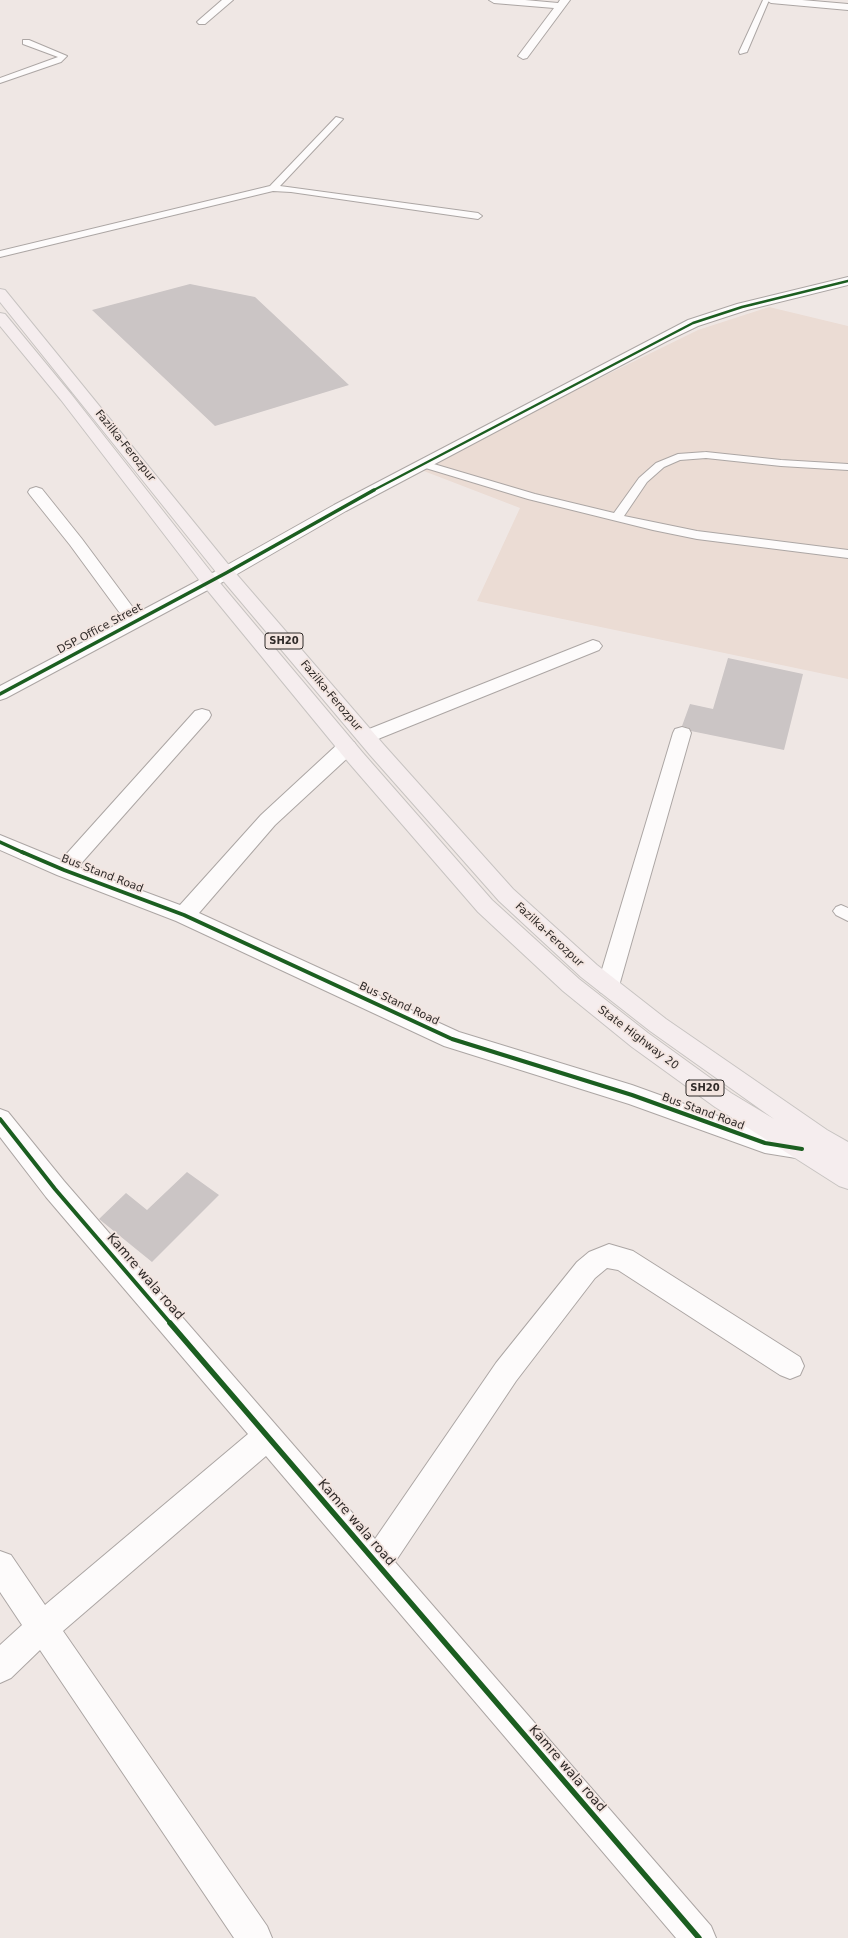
<!DOCTYPE html>
<html>
<head>
<meta charset="utf-8">
<style>
  body { margin:0 }
  canvas { display:block; background:#efe7e4 }
</style>
</head>
<body>
<canvas width="848" height="1938"></canvas>
<script>
const context = document.querySelector('canvas').getContext('2d');
context.lineJoin = 'round';
function paint(path, color) { context.fillStyle = color; context.fill(path, 'evenodd'); }
const poly = rows => new Path2D(rows.map(r => 'M' + r).join(''));
function stroke(path, color, width, dash) { context.strokeStyle = color; context.lineWidth = width; context.lineCap = dash ? 'butt' : 'round'; context.setLineDash(dash || []); context.stroke(path); }
function label(font, color, halo, rows, align = 'center') {
  context.font = font + ' "DejaVu Sans",sans-serif'; context.lineWidth = 3.5; context.setLineDash([]); context.textBaseline = 'middle'; context.strokeStyle = halo; context.fillStyle = color; for (const [text, x, y, turn = 0] of rows) {
    context.save(); context.translate(x, y); context.rotate((+turn || 0) * Math.PI / 180); context.textAlign = isNaN(turn) ? turn : align; if (halo) context.strokeText(text, 0, 0); context.fillText(text, 0, 0); context.restore();
  }
}
paint(poly([
  [769,307,848,326,848,679,477,601,520,508,416,468,698,330]
]), '#ebdcd4');
paint(poly([
  [190,284,255,297,349,385,215,426,92,310],
  [728,658,803,674,784,750,691,731,689,728,682,726,690,704,713,709],
  [187,1172,219,1195,152,1262,99,1219,126,1193,147,1210]
]), '#cbc5c5');
const lane = poly([
  [763,0,769,0,747,52,740,54,739,52,763,0],
  [23,40,29,40,67,56,61,62,0,83,0,78,58,57,23,44,23,40],
  [336,117,343,119,280,186,478,213,482,216,478,219,291,192,273,191,0,257,0,251,270,186,336,117],
  [706,452,781,460,848,464,848,470,781,466,706,458,680,460,664,467,647,482,624,516,697,531,848,550,848,558,697,539,653,530,528,499,419,466,417,464,419,462,427,462,535,494,614,513,639,478,656,463,678,454,706,452],
  [841,905,848,908,848,921,836,915,833,911,836,907,841,905]
]);
const street = poly([
  [222,0,233,0,205,24,199,24,197,22,199,20,222,0],
  [489,0,525,0,558,3,560,0,570,0,527,58,523,59,518,56,554,8,494,3,489,0],
  [766,0,802,0,848,4,848,10,771,3,766,0],
  [848,277,848,285,747,310,698,326,667,341,346,511,232,577,6,698,0,700,0,686,125,620,70,545,30,495,28,492,30,489,36,487,42,489,82,539,137,613,220,569,334,505,688,320,737,304,848,277],
  [593,640,599,642,602,646,599,650,373,741,366,743,359,741,357,737,359,733,593,640],
  [202,709,209,711,211,715,209,719,78,867,180,905,261,815,340,742,347,741,354,742,357,747,354,752,275,825,199,913,459,1032,632,1085,765,1133,802,1139,811,1142,814,1149,811,1156,802,1159,765,1153,629,1104,444,1046,176,921,57,875,0,850,0,835,61,860,195,711,202,709],
  [682,727,689,729,691,733,619,986,616,992,608,995,600,992,597,986,673,733,675,729,682,727],
  [0,1109,8,1112,64,1181,375,1539,496,1363,577,1262,589,1252,609,1244,633,1251,800,1357,804,1366,800,1375,790,1379,780,1375,618,1270,607,1268,595,1278,516,1381,395,1562,711,1926,716,1938,676,1938,266,1456,63,1631,267,1926,272,1938,234,1938,40,1650,11,1678,0,1683,0,1645,22,1625,0,1592,0,1551,11,1555,45,1605,248,1434,46,1197,0,1137,0,1109]
]);
const primary = poly([
  [0,289,5,290,232,569,384,745,513,889,597,965,666,1019,827,1130,848,1142,848,1165,846,1164,848,1165,848,1189,839,1186,715,1107,632,1047,563,991,478,912,349,763,203,585,61,400,0,326,0,313,5,314,71,394,215,577,363,753,492,900,579,979,648,1033,731,1093,774,1119,650,1031,581,977,499,901,370,755,220,577,0,302,0,289]
]);
stroke(lane, '#aca6a4', 2);
stroke(street, '#aca6a4', 2);
stroke(primary, '#c8c4c2', 2);
paint(lane, '#fdfbfb');
paint(street, '#fdfbfb');
paint(primary, '#f5edee');
stroke(poly([
  [372,491,693,323,742,307,848,281]
]), '#1b5e20', 2.5);
stroke(poly([
  [0,694,226,573,374,490],
  [0,842,24,853]
]), '#1b5e20', 3.5);
stroke(poly([
  [22,852,64,870,184,915,452,1039,632,1095,765,1143,802,1149],
  [0,1119,55,1189,171,1324]
]), '#1b5e20', 4);
stroke(poly([
  [170,1323,699,1938]
]), '#1b5e20', 5.5);
for (const [x, y, w] of [
  [284,641,38],
  [705,1088,38]
]) { const box = new Path2D(); box.roundRect(x - w / 2, y - 8, w, 16, 3); context.fillStyle = '#f3e5e0'; context.fill(box); stroke(box, '#2f2a28', 1); }
label('bold 10px', '#2f2a28', null, [
  ["SH20",284,641],
  ["SH20",705,1088]
]);
label('11px', '#2f2a28', '#f3e5e0', [
  ["Fazilka-Ferozpur",125,446,51],
  ["DSP Office Street",100,629,-28],
  ["Fazilka-Ferozpur",331,696,50],
  ["Bus Stand Road",102,874,21],
  ["Fazilka-Ferozpur",549,935,43],
  ["Bus Stand Road",399,1004,25],
  ["State Highway 20",638,1038,37],
  ["Bus Stand Road",703,1112,20]
]);
label('13px', '#2f2a28', '#f3e5e0', [
  ["Kamre wala road",145,1277,49],
  ["Kamre wala road",356,1523,49],
  ["Kamre wala road",567,1769,49]
]);
</script>
</body>
</html>
